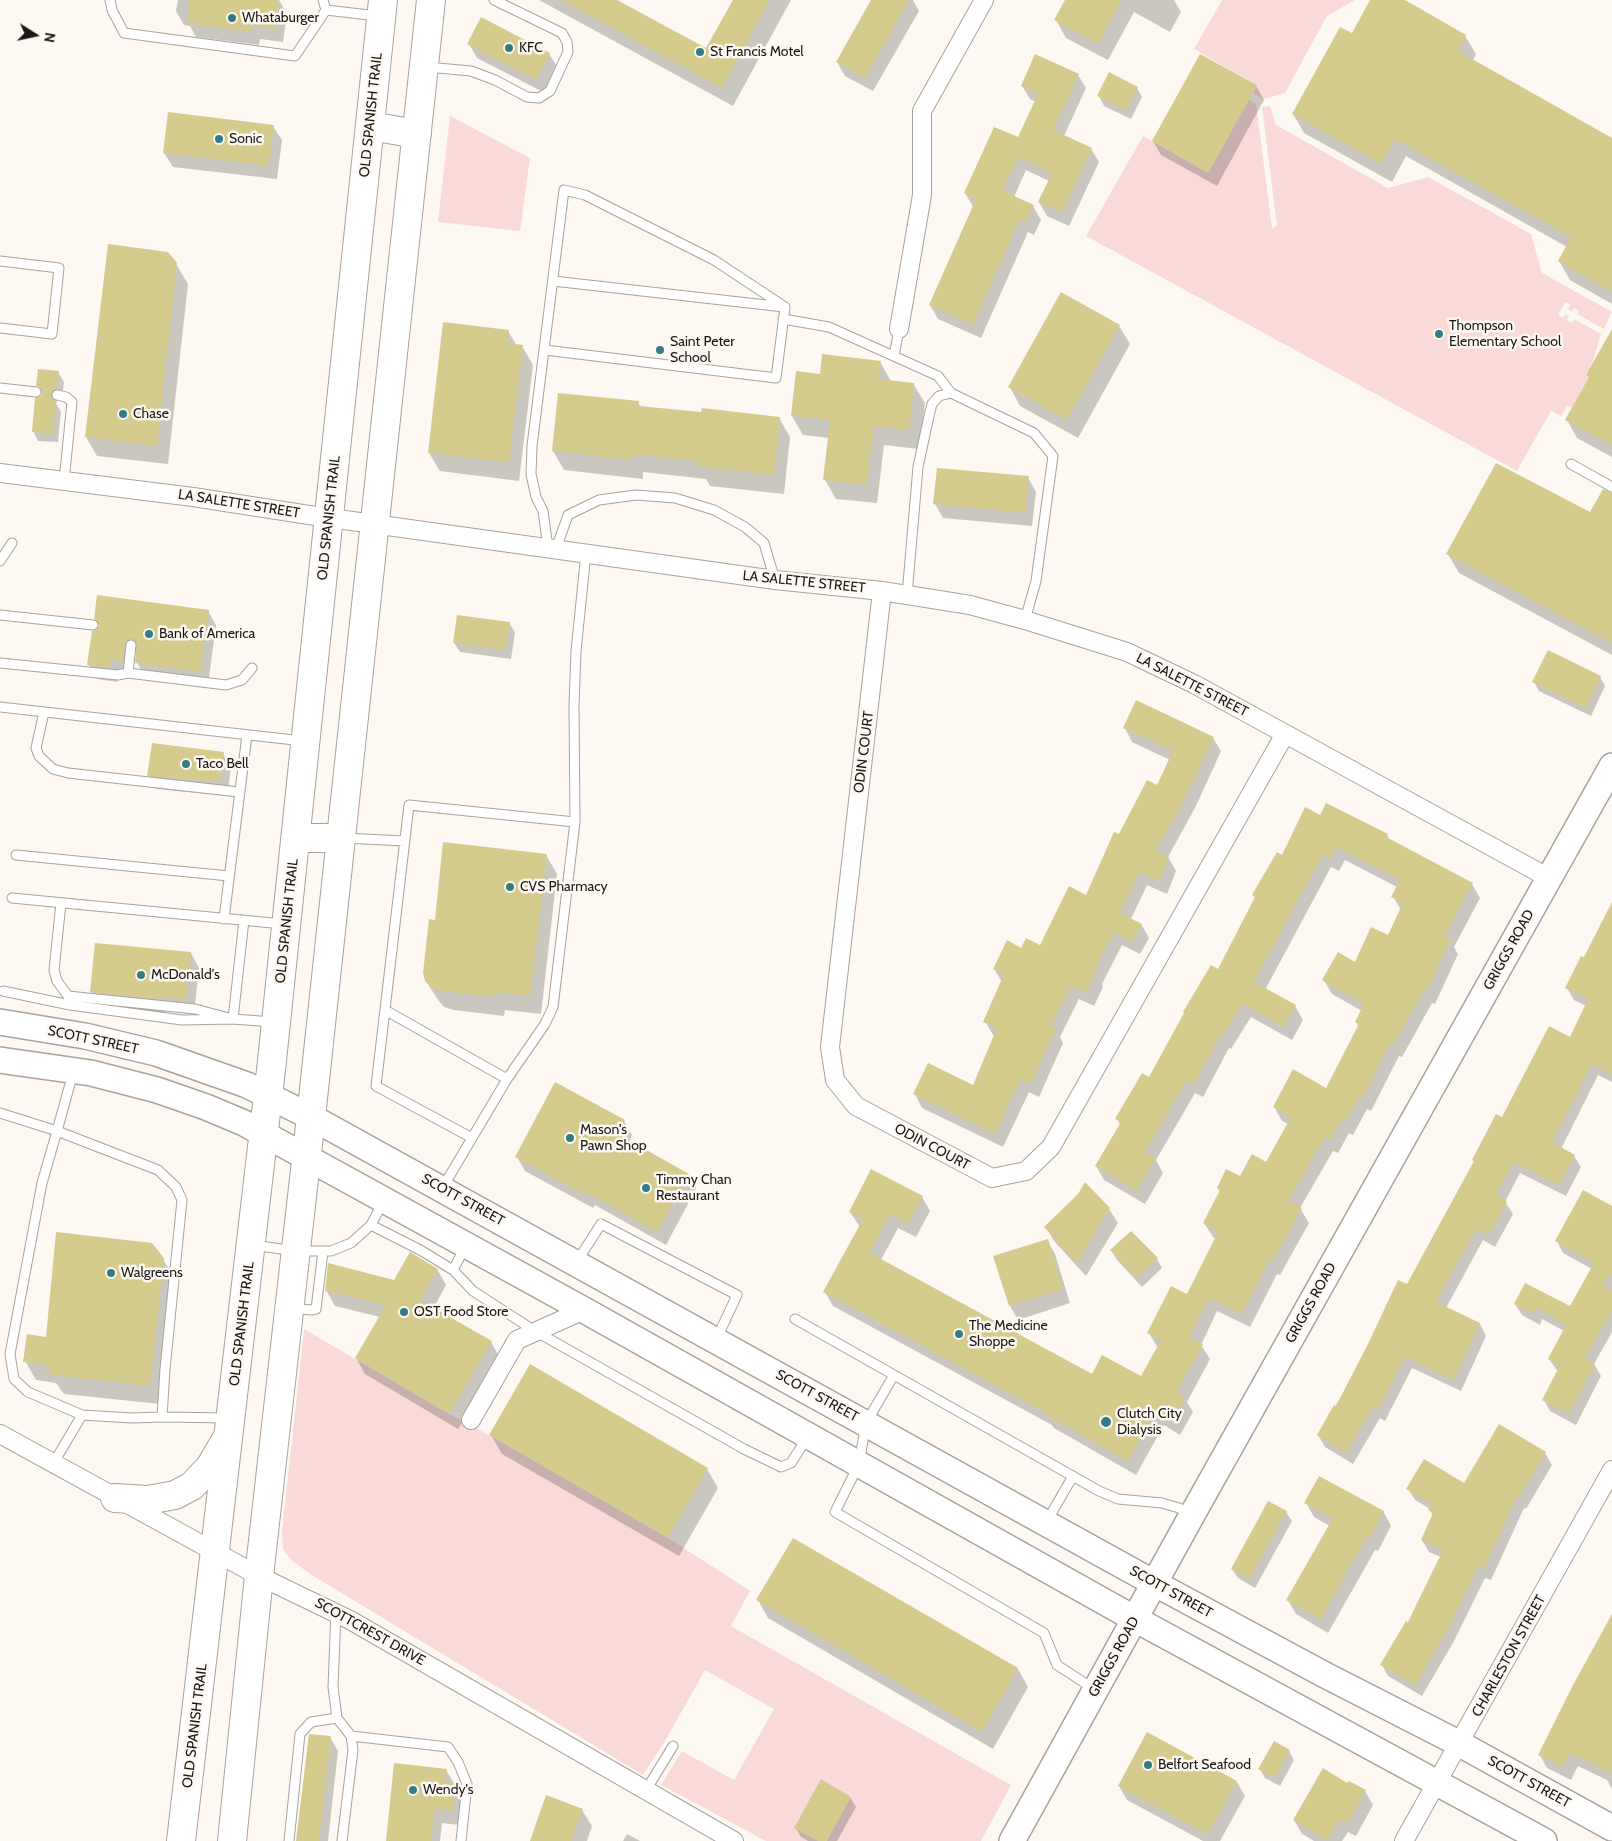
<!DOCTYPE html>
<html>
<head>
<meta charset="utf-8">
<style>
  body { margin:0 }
  #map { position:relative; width:1612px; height:1841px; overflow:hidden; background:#fdf8f1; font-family:Cabin,sans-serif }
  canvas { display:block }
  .north { position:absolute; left:10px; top:10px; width:50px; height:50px; -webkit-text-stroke:4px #fdf8f1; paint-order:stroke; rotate:100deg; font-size:14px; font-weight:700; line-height:20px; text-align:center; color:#1b1917 }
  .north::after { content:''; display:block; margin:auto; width:18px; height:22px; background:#1b1917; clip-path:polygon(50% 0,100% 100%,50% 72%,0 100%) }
</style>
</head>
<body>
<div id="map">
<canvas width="1612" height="1841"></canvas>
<div class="north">N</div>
</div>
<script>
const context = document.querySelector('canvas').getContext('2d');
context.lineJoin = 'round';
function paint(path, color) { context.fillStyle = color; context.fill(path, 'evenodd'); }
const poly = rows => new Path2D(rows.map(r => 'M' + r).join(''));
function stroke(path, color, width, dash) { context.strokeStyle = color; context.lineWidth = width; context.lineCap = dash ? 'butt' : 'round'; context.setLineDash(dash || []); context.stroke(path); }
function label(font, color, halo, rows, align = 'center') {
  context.font = font + ' Cabin,sans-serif'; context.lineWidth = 5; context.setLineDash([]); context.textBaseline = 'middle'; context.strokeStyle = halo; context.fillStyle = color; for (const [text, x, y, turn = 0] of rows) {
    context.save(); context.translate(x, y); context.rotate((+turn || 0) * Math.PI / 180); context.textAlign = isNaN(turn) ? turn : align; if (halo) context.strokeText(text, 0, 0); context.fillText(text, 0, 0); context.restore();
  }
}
paint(poly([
  [1222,0,1355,0,1327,16,1285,93,1263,99,1253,93,1257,85,1194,49],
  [1249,100,1256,104,1272,228,1277,226,1262,107,1270,106,1276,125,1388,188,1428,177,1531,234,1542,273,1612,312,1604,329,1577,314,1579,311,1574,308,1572,312,1568,309,1570,305,1566,302,1558,314,1563,318,1565,314,1569,316,1567,320,1572,323,1574,319,1601,334,1592,364,1586,375,1589,377,1572,408,1567,406,1561,416,1551,411,1517,471,1086,236,1143,136,1208,173],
  [450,116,530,158,520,231,438,222],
  [304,1329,449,1414,489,1435,668,1538,746,1588,750,1591,731,1626,1011,1785,981,1841,766,1841,661,1785,682,1751,734,1780,774,1709,705,1670,665,1741,643,1775,310,1574,291,1560,283,1549,282,1532]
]), '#fadad8');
paint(poly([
  [178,0,279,0,287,14,283,42,260,39,259,45,196,37,190,26,184,25,176,11],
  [539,0,615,0,707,50,735,0,791,0,733,106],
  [872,0,913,0,919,11,873,91,845,76,837,62],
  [1066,0,1174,0,1181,12,1170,32,1134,12,1108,60,1066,38,1056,20],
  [1372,0,1402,0,1465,36,1476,54,1473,60,1612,140,1612,304,1570,280,1559,261,1567,247,1406,156,1392,182,1304,133,1293,114,1353,35],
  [469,44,549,54,558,68,545,93,477,58],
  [1078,75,1086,88,1064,136,1091,149,1099,162,1069,226,1047,216,1039,202,1049,181,1026,170,1014,197,1033,206,1041,220,1034,235,1028,232,981,338,938,319,930,305,973,207,965,193,1018,139,1036,102,1030,99,1022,86],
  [1256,86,1264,100,1217,186,1161,155,1153,141],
  [1137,88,1142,97,1131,119,1104,106,1099,96],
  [273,126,282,140,277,179,173,167,164,153],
  [176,264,188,284,168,464,97,456,86,437],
  [1119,326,1130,344,1078,438,1020,406,1010,387],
  [508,331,517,346,522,346,533,365,519,481,440,471,429,453],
  [1612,331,1612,457,1577,438,1567,420,1590,379,1588,375],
  [880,362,891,381,914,385,925,403,919,449,884,445,877,503,836,499,825,480,829,438,803,435,792,416,821,375],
  [58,372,64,382,62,398,58,400,56,403,61,412,58,442,38,441,33,431,43,394,38,385],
  [638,403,641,407,703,414,779,418,790,437,784,494,710,486,706,479,643,472,643,479,564,470,553,451],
  [1028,478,1036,492,1032,526,943,518,935,504],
  [1612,498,1612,655,1459,573,1448,554,1591,514],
  [208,611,216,625,208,685,145,677,137,662,137,651,132,658,131,675,118,673,117,682,97,679,89,665,100,627,95,619],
  [509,623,515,632,511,659,460,652,454,643],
  [1600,677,1605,686,1591,716,1539,691,1534,682],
  [1125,728,1213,738,1221,751,1196,806,1168,857,1176,871,1167,894,1147,885,1131,919,1141,924,1149,938,1140,954,1122,945,1102,984,1103,987,1094,1006,1079,999,1060,1037,1063,1043,1039,1097,1029,1092,1003,1147,922,1108,915,1094,973,1086,995,1036,993,1035,985,1021,1002,982,994,969,1022,949,1040,946,1087,897,1119,836,1158,787,1170,760,1132,742],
  [223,754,231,768,227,796,157,789,149,775],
  [1321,817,1387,835,1390,840,1472,884,1480,898,1454,947,1458,954,1435,1004,1432,1003,1402,1057,1399,1056,1371,1111,1367,1109,1353,1135,1349,1133,1338,1153,1333,1151,1300,1208,1309,1223,1280,1275,1277,1274,1250,1327,1217,1311,1201,1345,1210,1359,1187,1402,1193,1412,1180,1435,1164,1425,1136,1475,1054,1428,1052,1425,833,1306,825,1292,860,1227,850,1212,922,1197,930,1211,916,1237,898,1228,881,1260,1092,1375,1141,1378,1158,1348,1149,1333,1188,1296,1216,1239,1213,1237,1204,1223,1220,1192,1218,1188,1266,1164,1288,1124,1282,1121,1274,1107,1327,1089,1359,1027,1356,1022,1362,1011,1332,994,1324,980,1355,964,1388,936,1401,910,1393,896,1397,887,1345,860,1339,871,1331,867,1265,990,1295,1006,1303,1020,1292,1040,1251,1017,1231,1049,1229,1048,1203,1097,1195,1093,1156,1160,1163,1173,1145,1204,1104,1180,1096,1166,1120,1125,1117,1119,1150,1079,1218,971,1256,899,1254,895,1282,856],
  [546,855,557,874,541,1014,505,1010,504,1016,454,1010,444,1007,438,1000,426,981,436,922],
  [1612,905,1612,1082,1598,1075,1561,1149,1574,1156,1581,1167,1566,1196,1520,1173,1505,1202,1513,1214,1495,1247,1483,1240,1446,1308,1480,1324,1486,1336,1461,1391,1412,1368,1385,1421,1380,1418,1353,1464,1325,1447,1318,1435,1408,1286,1475,1163,1473,1160,1503,1119,1570,1038,1586,1006,1574,1000,1567,988,1584,959],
  [191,953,199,968,194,1014,165,1011,165,1013,100,1006,92,992],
  [624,1121,632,1135,629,1142,688,1175,696,1189,666,1245,595,1205,593,1208,525,1171,517,1157],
  [1612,1207,1612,1332,1594,1364,1601,1376,1576,1425,1550,1411,1544,1400,1558,1372,1549,1359,1564,1331,1542,1319,1540,1325,1522,1315,1515,1304,1571,1308,1592,1269,1563,1253,1557,1241],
  [1109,1209,1118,1223,1086,1276,1054,1241,1046,1227],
  [1047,1240,1055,1254,1070,1303,1018,1320,1010,1306],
  [1112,1251,1157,1259,1162,1268,1142,1287,1117,1260],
  [163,1259,174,1278,160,1404,64,1394,56,1383,36,1380,25,1361,47,1338],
  [437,1269,446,1285,433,1309,491,1342,500,1358,458,1429,365,1374,356,1358,380,1317,335,1306,326,1290,394,1281],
  [491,1435,707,1469,718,1488,679,1556,502,1454],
  [1545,1453,1552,1465,1526,1509,1524,1508,1491,1580,1485,1578,1454,1641,1422,1696,1388,1676,1382,1665,1408,1624,1441,1557,1429,1552,1422,1540,1433,1517,1430,1509,1415,1500,1408,1489,1464,1485],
  [1269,1503,1286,1512,1292,1521,1255,1588,1238,1578,1232,1569],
  [1306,1503,1383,1511,1391,1526,1378,1551,1375,1550,1328,1633,1296,1614,1288,1600,1330,1526,1314,1517],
  [793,1540,1018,1669,1028,1687,993,1749,768,1618,758,1600],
  [1612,1616,1612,1789,1607,1780,1578,1766,1571,1780,1547,1768,1540,1755],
  [1147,1733,1237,1782,1245,1796,1220,1841,1203,1841,1127,1800,1119,1786],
  [309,1736,330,1737,338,1751,328,1841,297,1841],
  [1289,1751,1294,1760,1280,1786,1265,1778,1260,1769],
  [446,1770,463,1798,460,1825,442,1823,440,1841,387,1841],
  [1347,1785,1365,1791,1373,1805,1356,1836,1348,1832,1342,1841,1314,1841,1302,1834,1294,1820],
  [850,1797,856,1807,837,1841,808,1841,801,1837,796,1828],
  [582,1810,592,1826,587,1841,531,1841],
  [627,1834,640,1841,623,1841]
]), '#0003');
paint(poly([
  [190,0,279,0,275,29,252,25,252,32,187,23],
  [561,0,617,0,706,48,733,0,770,0,722,88],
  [871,0,909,0,865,78,836,62],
  [1065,0,1121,0,1098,44,1054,20],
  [1370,0,1405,0,1466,35,1458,51,1612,138,1612,292,1558,261,1571,237,1395,139,1381,164,1292,114,1340,27,1352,33],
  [481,17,550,53,536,80,467,44],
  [1035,54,1079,74,1053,130,1092,148,1062,213,1038,202,1052,173,1018,157,1003,191,1034,205,1026,222,1020,219,973,325,929,305,976,199,964,193,994,127,1018,137,1038,94,1021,86],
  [1200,54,1257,85,1208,173,1152,141],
  [1109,72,1138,87,1126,111,1097,96],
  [168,112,274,125,269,166,163,153],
  [108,244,168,252,177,263,157,446,85,437],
  [1061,292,1120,325,1067,420,1008,387],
  [443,322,509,330,507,343,523,345,509,462,428,453],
  [1612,329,1612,445,1565,420,1589,377,1586,375],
  [822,354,881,361,878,379,914,383,909,430,874,426,867,485,823,480,830,420,791,416,796,371,820,374],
  [38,369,59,371,57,389,53,390,51,394,52,399,56,401,53,434,32,432,35,398,41,396,42,392,40,387,36,386],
  [558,393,639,401,639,406,701,412,702,408,780,417,774,475,698,467,699,461,633,454,632,460,552,451],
  [1496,463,1590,512,1603,489,1612,493,1612,643,1446,554],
  [937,468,1029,476,1025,513,933,504],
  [97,595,209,610,200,672,135,663,137,643,131,639,128,640,125,644,123,661,111,659,109,668,87,665,92,631,96,630,99,626,98,622,94,619],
  [457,615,510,622,506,650,453,643],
  [1548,650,1601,676,1586,708,1532,682],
  [1136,700,1214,737,1188,792,1156,851,1169,857,1159,881,1139,872,1120,913,1142,924,1132,942,1114,932,1094,971,1096,972,1086,993,1071,986,1051,1026,1056,1028,1031,1084,1021,1079,995,1134,913,1094,928,1063,973,1085,997,1028,983,1022,1004,974,993,969,1007,940,1021,948,1026,938,1040,945,1069,886,1086,895,1114,832,1119,834,1147,780,1157,785,1173,751,1123,728],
  [152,743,224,752,220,782,147,776],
  [1326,803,1388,834,1386,837,1473,883,1445,936,1451,939,1427,991,1424,990,1394,1044,1391,1042,1363,1097,1359,1096,1345,1122,1341,1120,1330,1140,1325,1137,1288,1201,1302,1208,1272,1262,1269,1260,1242,1314,1209,1298,1189,1338,1203,1344,1177,1392,1186,1397,1172,1421,1155,1412,1128,1461,1044,1414,1046,1413,823,1292,863,1219,849,1212,871,1169,923,1196,908,1224,890,1214,870,1253,1092,1374,1102,1355,1141,1376,1161,1340,1147,1333,1171,1286,1187,1294,1218,1232,1203,1223,1220,1190,1217,1188,1226,1169,1240,1176,1252,1154,1266,1162,1291,1117,1273,1107,1293,1069,1326,1088,1359,1024,1355,1022,1364,1004,1322,980,1338,952,1355,962,1371,927,1388,935,1403,903,1391,897,1400,880,1337,847,1331,858,1323,854,1254,982,1296,1005,1284,1027,1242,1004,1223,1036,1221,1035,1194,1084,1187,1080,1145,1152,1156,1158,1137,1191,1095,1166,1121,1122,1115,1119,1142,1073,1149,1077,1184,1013,1183,1012,1211,965,1218,969,1255,897,1252,895,1277,852,1282,855,1305,807,1320,815],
  [443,842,547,854,530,996,494,992,494,997,442,991,432,988,425,981,423,973,429,919,435,920],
  [1612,902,1612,1075,1592,1064,1552,1142,1575,1155,1559,1185,1513,1162,1496,1195,1507,1202,1488,1235,1476,1229,1436,1302,1480,1323,1454,1380,1405,1357,1378,1410,1373,1407,1346,1453,1317,1435,1334,1405,1336,1406,1369,1342,1398,1280,1407,1284,1474,1161,1472,1160,1496,1114,1502,1117,1549,1026,1570,1037,1588,999,1565,988,1581,956,1584,957],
  [95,943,191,952,186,1000,157,997,157,999,90,992],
  [555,1082,625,1120,618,1134,689,1174,657,1232,587,1192,585,1195,515,1157],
  [1085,1182,1110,1208,1077,1263,1044,1227,1078,1194],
  [1583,1190,1612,1206,1612,1273,1603,1286,1612,1291,1612,1310,1585,1358,1595,1364,1569,1414,1542,1400,1560,1365,1548,1359,1566,1325,1536,1308,1533,1314,1514,1304,1525,1283,1570,1306,1594,1263,1555,1241],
  [1131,1231,1158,1258,1136,1278,1110,1250],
  [56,1232,152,1243,164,1258,150,1386,52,1375,44,1364,23,1362,27,1334,46,1337],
  [1048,1239,1063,1289,1009,1306,993,1256],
  [410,1252,438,1269,420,1300,492,1341,449,1414,355,1358,386,1305,325,1291,328,1263,394,1280],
  [530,1364,708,1468,668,1538,489,1435],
  [1499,1424,1546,1452,1519,1498,1517,1496,1484,1569,1478,1566,1448,1629,1415,1685,1380,1665,1406,1621,1408,1622,1443,1550,1421,1540,1433,1513,1428,1510,1431,1504,1406,1489,1424,1459,1464,1483],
  [1319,1476,1384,1511,1370,1538,1367,1536,1320,1620,1286,1600,1333,1518,1304,1503],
  [1268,1501,1287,1511,1250,1579,1231,1569],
  [793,1538,1018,1668,982,1732,756,1600],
  [1612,1614,1612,1773,1570,1753,1563,1767,1538,1755,1572,1687],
  [1147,1732,1237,1781,1208,1835,1118,1786],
  [309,1734,331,1736,319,1841,296,1841],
  [1274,1741,1290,1750,1275,1778,1258,1769],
  [394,1763,447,1769,445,1782,456,1783,453,1811,435,1809,431,1841,386,1841],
  [1323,1768,1347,1783,1349,1781,1366,1790,1348,1823,1340,1819,1327,1840,1293,1820],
  [821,1779,851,1797,827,1841,818,1841,794,1828],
  [546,1795,583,1809,571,1841,530,1841]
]), '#d4cb8c');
const lane = poly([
  [110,0,112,10,124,33,295,56,326,10],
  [323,0,326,10],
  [326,10,378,16],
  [427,67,471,71,495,80,527,97,539,98,550,91,568,52,567,42,562,33,494,0],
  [0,261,59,268,52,334,0,328],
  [553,281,784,307],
  [783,319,829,327,938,376,951,393],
  [545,350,776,378,785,307,714,260,585,195,564,190,532,446,531,474,536,497,543,511,548,548],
  [894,356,899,329],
  [0,388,36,392],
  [57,395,66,397,72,402,64,481],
  [1571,464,1612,487],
  [556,549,568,515,599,500,636,495,675,498,714,510,745,527,764,543,775,580],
  [0,561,12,543],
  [907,595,918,467,929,416,932,404,939,396,951,393,1034,433,1053,456,1036,581,1025,620],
  [0,615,93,625],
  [0,663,118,675,128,673,226,685,242,680,252,668],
  [128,673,131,645],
  [0,707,303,741],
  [44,712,36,748,39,756,53,769,68,773,239,792],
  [343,838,405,841],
  [16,855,229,876],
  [12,898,283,924],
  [61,903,54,970,57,981,68,996,195,1009,233,1019,244,920],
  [224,919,247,735],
  [3,991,70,1005,182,1020,233,1019,273,1022],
  [385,1010,507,1079],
  [73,1073,57,1131,158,1170,176,1187,182,1200,165,1369,162,1417,228,1418],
  [0,1113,57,1131,42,1183,10,1354,14,1379,28,1392,82,1415,132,1418,162,1417],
  [472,1138,376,1086,409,805,575,822],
  [443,1187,507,1079,545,1024,553,1007,575,822,574,706,576,651,586,553],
  [383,1202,371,1225,422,1251,453,1270],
  [253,1245,295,1251,331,1251,351,1243,371,1225],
  [465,1247,453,1270,473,1291,535,1331,744,1449,781,1467,791,1463,808,1436],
  [576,1263,601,1224,737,1295,716,1340],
  [291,1308,311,1310,316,1309,323,1251],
  [795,1319,1099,1491,1118,1499,1162,1503,1179,1508,1190,1514],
  [894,1375,866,1423,859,1464,835,1512,1044,1633,1057,1665,1094,1689],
  [53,1464,82,1415],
  [1047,1521,1073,1476],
  [336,1612,333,1687,337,1718,351,1736,353,1750,342,1841],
  [351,1736,448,1747,458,1762,467,1784,461,1841],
  [646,1790,673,1746],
  [289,1841,300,1734,311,1722,337,1718]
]);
const street = poly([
  [899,329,922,195,922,111,984,0],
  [0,473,193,497,309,515,775,580,882,591,970,605,1025,620,1127,652,1194,684,1549,878],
  [882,591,830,1047,835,1080,856,1106,992,1178,1026,1171,1051,1147,1285,734],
  [471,1420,517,1340,584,1310],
  [0,1434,259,1576,350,1620,734,1841],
  [1404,1841,1612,1470]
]);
const secondary = poly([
  [0,1022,85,1036,156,1053,247,1085,311,1117,1154,1583,1325,1675,1460,1744,1612,1828],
  [0,1060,91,1073,157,1090,206,1107,244,1123,584,1310,1135,1619,1544,1841],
  [1012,1841,1192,1515,1612,766]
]);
const primary = poly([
  [370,126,417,134],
  [297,838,341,838],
  [115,1498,148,1500,175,1495,192,1486,210,1467,226,1440],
  [181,1841,271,1070,383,0],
  [232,1841,259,1576,311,1117,431,0]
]);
stroke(lane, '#a8a39d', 11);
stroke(street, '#a8a39d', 20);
stroke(secondary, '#a8a39d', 28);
stroke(primary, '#a8a39d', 30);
stroke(lane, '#fff', 9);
stroke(street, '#fff', 18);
stroke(secondary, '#fff', 25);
stroke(primary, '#fff', 28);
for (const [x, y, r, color] of [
  [232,18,5,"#347c83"],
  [509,48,5,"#347c83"],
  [700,52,5,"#347c83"],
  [219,139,5,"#347c83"],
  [1439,334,5,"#347c83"],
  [660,350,5,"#347c83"],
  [123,414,5,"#347c83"],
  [149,634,5,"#347c83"],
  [186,764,5,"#347c83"],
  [510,887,5,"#347c83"],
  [141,975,5,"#347c83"],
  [570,1138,5,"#347c83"],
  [646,1188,5,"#347c83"],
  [111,1273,5,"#347c83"],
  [404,1312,5,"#347c83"],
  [959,1334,5,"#347c83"],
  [1106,1422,6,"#347c83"],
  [1148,1765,5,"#347c83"],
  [413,1790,5,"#347c83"]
]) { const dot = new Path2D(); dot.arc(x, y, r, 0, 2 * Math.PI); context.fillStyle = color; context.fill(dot); stroke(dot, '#fdf8f1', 2); }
label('14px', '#1b1917', '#fdf8f1', [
  ["Whataburger",242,18],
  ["KFC",519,48],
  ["St Francis Motel",710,52],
  ["Sonic",229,139],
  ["Thompson",1449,326],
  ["Elementary School",1449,342],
  ["Saint Peter",670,342],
  ["School",670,358],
  ["Chase",133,414],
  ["Bank of America",159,634],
  ["Taco Bell",196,764],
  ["CVS Pharmacy",520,887],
  ["McDonald's",151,975],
  ["Mason's",580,1130],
  ["Pawn Shop",580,1146],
  ["Timmy Chan",656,1180],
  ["Restaurant",656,1196],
  ["Walgreens",121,1273],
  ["OST Food Store",414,1312],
  ["The Medicine",969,1326],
  ["Shoppe",969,1342],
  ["Clutch City",1117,1414],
  ["Dialysis",1117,1430],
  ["Belfort Seafood",1158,1765],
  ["Wendy's",423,1790]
], 'left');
label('14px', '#1b1917', '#fdf8f1', [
  ["OLD SPANISH TRAIL",371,115,-84],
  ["LA SALETTE STREET",239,504,9],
  ["OLD SPANISH TRAIL",329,518,-84],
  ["LA SALETTE STREET",804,582,6],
  ["LA SALETTE STREET",1192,685,27],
  ["ODIN COURT",864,752,-83],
  ["OLD SPANISH TRAIL",287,921,-84],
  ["GRIGGS ROAD",1509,950,-61],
  ["SCOTT STREET",93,1040,12],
  ["ODIN COURT",932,1147,28],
  ["SCOTT STREET",463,1200,29],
  ["GRIGGS ROAD",1311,1303,-61],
  ["OLD SPANISH TRAIL",242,1324,-83],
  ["SCOTT STREET",817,1396,29],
  ["SCOTT STREET",1171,1592,29],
  ["SCOTTCREST DRIVE",370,1632,29],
  ["CHARLESTON STREET",1509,1656,-61],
  ["GRIGGS ROAD",1114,1657,-61],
  ["OLD SPANISH TRAIL",195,1726,-83],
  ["SCOTT STREET",1529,1782,29]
]);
</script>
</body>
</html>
